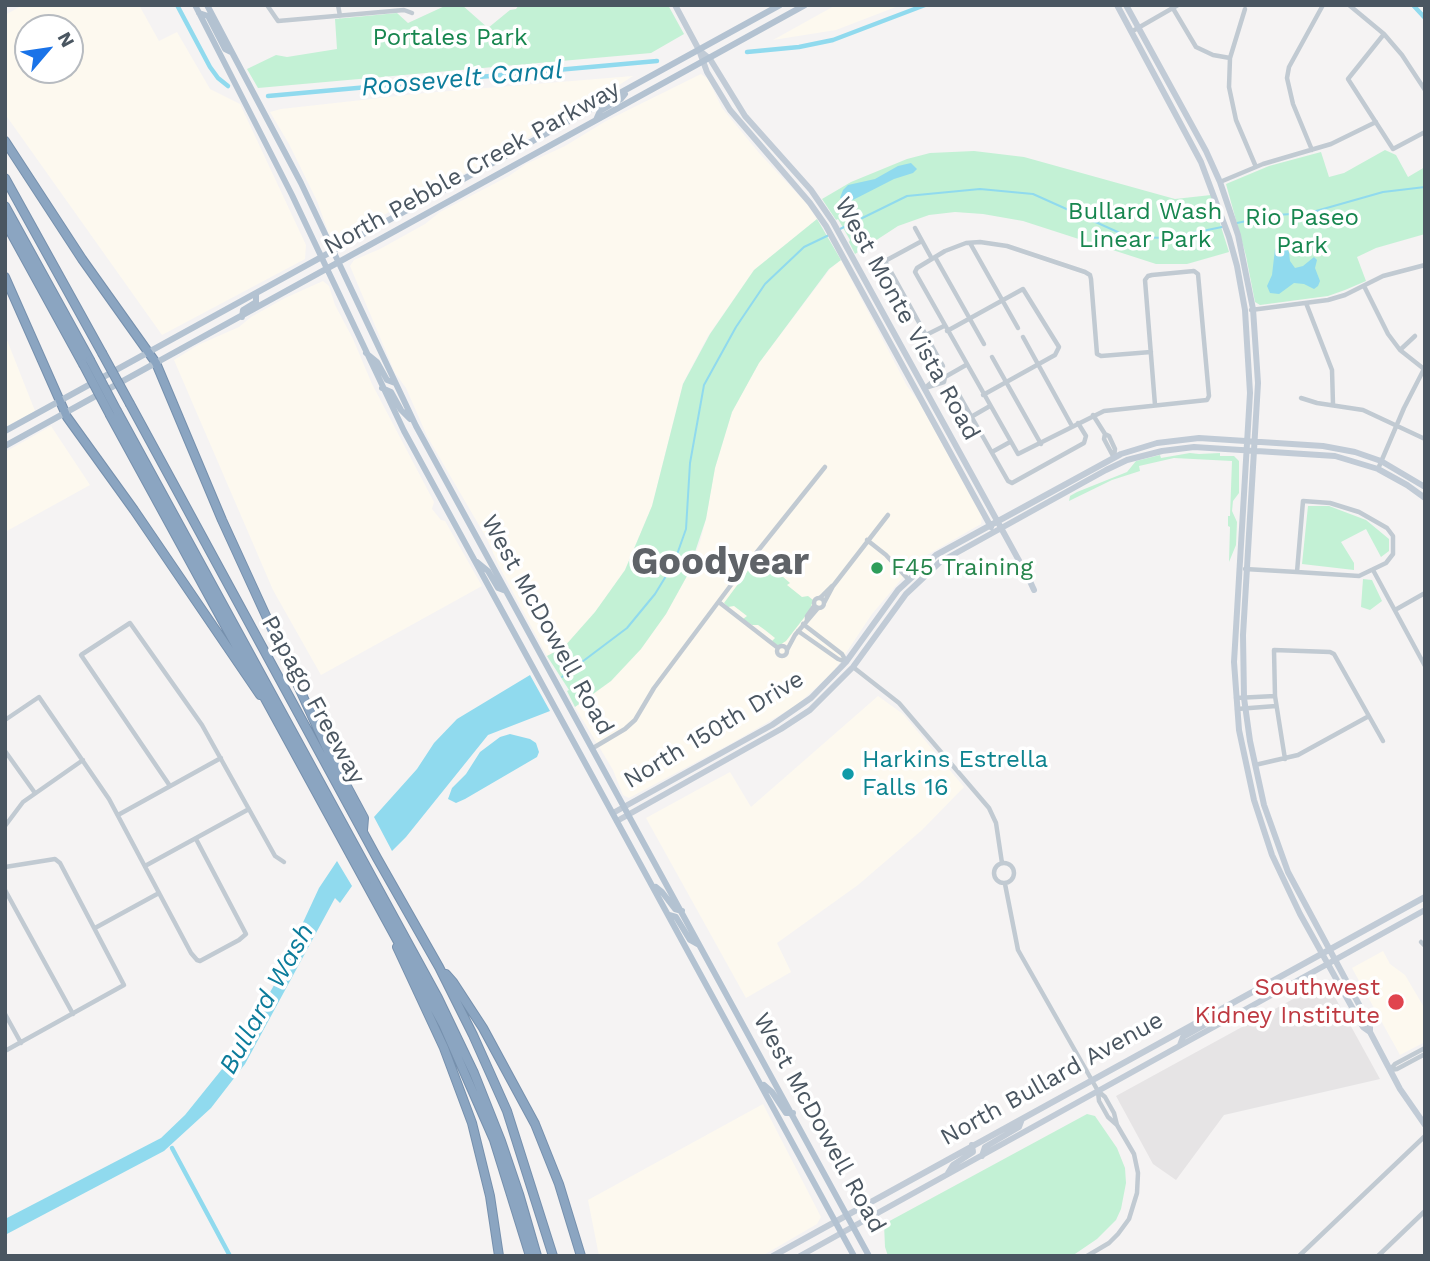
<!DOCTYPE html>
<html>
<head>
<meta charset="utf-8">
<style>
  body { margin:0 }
  #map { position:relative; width:1430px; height:1261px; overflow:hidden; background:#f5f3f3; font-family:"Work Sans",sans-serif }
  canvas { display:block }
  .frame { position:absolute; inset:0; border:7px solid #4a5661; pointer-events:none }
  .north { position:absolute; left:14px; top:14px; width:70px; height:70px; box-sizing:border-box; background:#fff; border:2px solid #b7bbc0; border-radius:50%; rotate:61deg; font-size:19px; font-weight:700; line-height:28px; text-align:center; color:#4a5661 }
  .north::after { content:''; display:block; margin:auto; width:24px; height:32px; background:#1a73e8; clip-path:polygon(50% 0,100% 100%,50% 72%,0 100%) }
</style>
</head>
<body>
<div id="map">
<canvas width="1430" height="1261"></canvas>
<div class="frame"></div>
<div class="north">N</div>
</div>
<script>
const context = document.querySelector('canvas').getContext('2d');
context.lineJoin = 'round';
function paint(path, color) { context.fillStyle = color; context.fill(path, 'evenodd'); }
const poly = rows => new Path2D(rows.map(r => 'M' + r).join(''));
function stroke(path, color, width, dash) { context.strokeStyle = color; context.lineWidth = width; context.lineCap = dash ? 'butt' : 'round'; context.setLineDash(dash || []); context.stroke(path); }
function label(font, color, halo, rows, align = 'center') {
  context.font = font + ' "Work Sans",sans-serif'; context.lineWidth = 7; context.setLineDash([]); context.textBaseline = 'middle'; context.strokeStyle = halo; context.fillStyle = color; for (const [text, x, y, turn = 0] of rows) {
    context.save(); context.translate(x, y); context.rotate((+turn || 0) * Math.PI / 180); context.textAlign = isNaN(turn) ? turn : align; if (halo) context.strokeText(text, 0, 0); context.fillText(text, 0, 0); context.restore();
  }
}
paint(poly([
  [23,5,139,5,159,41,177,32,210,89,240,104,306,245,305,259,162,335,5,114,5,15],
  [28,28,70,28,70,70,28,70],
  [836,5,901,5,836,30,773,40],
  [701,74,708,79,722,108,760,154,806,203,817,219,754,270,708,336,683,383,652,506,625,570,595,612,564,647,547,656,499,566,487,539,427,436,406,388,395,373,350,266,354,260,380,249,425,224,440,212,509,176,526,164,565,146,606,121],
  [633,76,571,116,544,128,498,156,337,239,329,234,317,201,289,144,270,112,281,109,425,93],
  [841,260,907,386,919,402,982,516,981,524,927,555,910,569,872,614,834,671,797,705,732,743,629,798,623,795,613,770,575,707,611,681,641,649,666,614,687,576,700,542,706,519,715,468,732,412,759,363,830,269],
  [323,281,329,286,335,305,353,339,372,384,434,502,432,509,441,520,445,521,482,586,321,675,273,590,174,360,198,345,239,327,251,317,285,298],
  [5,335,35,411,5,427],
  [51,426,90,485,5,532,5,452],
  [878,696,903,714,964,787,922,830,858,885,777,943,791,972,746,998,646,818,730,772,751,807],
  [1383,951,1390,964,1405,975,1425,1009,1425,1042,1400,1055,1352,968],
  [763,1104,821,1217,817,1224,762,1256,599,1256,588,1200]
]), '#fdf9ef');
paint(poly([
  [1326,981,1380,1079,1224,1115,1176,1180,1153,1164,1116,1096]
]), '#e6e4e5');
paint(poly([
  [447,5,462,5,488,28,510,10,516,9,519,5,668,5,684,34,651,53,258,88,247,69,276,55,287,57,337,49,335,19,397,13,408,23],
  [1385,150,1396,155,1408,177,1425,167,1425,234,1376,248,1357,257,1366,281,1345,290,1328,296,1260,305,1255,302,1246,256,1226,184,1269,166,1321,152,1329,177,1344,173],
  [974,151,1024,157,1175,199,1211,195,1229,252,1187,264,1156,264,1023,221,983,214,955,212,929,215,898,226,855,254,849,242,850,240,838,219,836,220,822,199,851,182,907,159,930,153],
  [817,219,841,260,829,269,759,363,732,412,715,468,706,519,687,576,666,614,641,649,611,681,575,707,567,691,569,690,547,656,564,647,595,612,625,570,652,506,683,384,710,334,754,270],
  [1190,453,1199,454,1220,453,1220,456,1234,456,1239,461,1239,493,1233,501,1232,511,1237,522,1236,545,1229,562,1230,527,1228,526,1228,516,1230,516,1232,461,1174,458,1139,466,1140,471,1112,480,1069,501,1070,496,1077,492,1127,472,1136,461,1160,455,1161,458],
  [1308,506,1329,506,1366,520,1389,539,1389,551,1381,557,1366,529,1341,542,1354,563,1354,570,1302,564],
  [758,557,765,564,763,567,776,577,782,576,790,583,787,585,802,597,808,596,813,600,810,610,786,641,778,646,772,641,775,638,765,630,758,625,752,625,743,619,747,616,734,606,728,607,724,603],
  [1363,579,1372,580,1382,601,1370,610,1361,607],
  [1087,1114,1095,1116,1117,1148,1125,1168,1126,1183,1121,1209,1116,1220,1097,1239,1072,1256,888,1256,885,1247,884,1224]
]), '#c3f1d5');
paint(poly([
  [911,163,917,169,913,173,894,179,849,202,840,198,843,190,848,185,875,179,898,166],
  [1279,246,1285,247,1289,252,1290,261,1295,268,1303,266,1314,257,1317,260,1315,268,1320,281,1318,286,1314,289,1304,284,1294,283,1279,294,1270,293,1267,286,1272,275,1275,249],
  [530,675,550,711,488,735,406,837,392,851,374,817,417,769,434,743,457,719],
  [510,734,530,739,536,743,539,752,537,757,465,799,456,803,448,799,452,788,466,774,480,752,500,737],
  [337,861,352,886,340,903,335,898,245,1064,211,1108,164,1151,5,1235,5,1219,161,1138,185,1115,235,1053,273,987,319,888]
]), '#90daee');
stroke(poly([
  [1237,223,1275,215,1309,213,1383,192,1425,187],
  [840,229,907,196,980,189,1033,194,1120,233,1133,237,1168,238,1222,227],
  [562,677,627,628,655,594,674,563,686,529,690,463,704,385,736,327,765,284,804,247,829,235]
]), '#90daee', 2);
stroke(poly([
  [177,5,210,67,218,78,228,86],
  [1413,5,1425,18],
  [747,52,799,47,833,40,925,5],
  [268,96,657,61],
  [172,1148,230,1256]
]), '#90daee', 4.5);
const highway = poly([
  [5,141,82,259,156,363,222,520,328,751,364,818,363,830],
  [5,178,102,353],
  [5,206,90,360],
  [5,222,83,364],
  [5,277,67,417,134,510,260,695],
  [130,404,377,858,439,967,473,1035,507,1111,553,1256],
  [117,411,438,998,474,1073,501,1141,519,1194,537,1256],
  [110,415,443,1024,494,1140,530,1256],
  [397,947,444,1048,472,1123,490,1196,499,1256],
  [446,974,453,982,483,1028,535,1124,559,1184,581,1256]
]);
stroke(highway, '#7690ad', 10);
stroke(poly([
  [267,5,278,21,404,10,412,13],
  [338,5,340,16],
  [1171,5,1196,47,1213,55,1230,58],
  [1349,5,1384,34,1402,55,1425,90],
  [1245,9,1230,58,1229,87,1236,120,1256,167],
  [1131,32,1178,5],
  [1384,34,1348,79,1393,149,1425,132],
  [1312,150,1293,104,1287,78,1289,67,1323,5],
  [1220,182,1263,164,1331,144,1376,122],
  [915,228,932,259],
  [922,241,885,261,943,366],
  [970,243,1018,328],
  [935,257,984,344],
  [1364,286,1388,334,1400,350,1424,369],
  [1306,303,1332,370,1333,404],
  [1251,310,1328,300,1345,295,1383,276,1425,265],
  [947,331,1023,289,1059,347,1055,355,983,395],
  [926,335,944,326],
  [1023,337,1072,426],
  [1400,350,1415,336],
  [1151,352,1101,356,1097,354,1091,279,1090,275,1085,272,1007,246,980,242,966,243,945,251,917,268,915,272,1018,454,1104,411,1207,400,1209,396,1198,274,1194,271,1152,275,1148,276,1145,280,1155,405],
  [992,357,1041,444],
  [940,375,945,377,944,382,925,388,940,375],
  [945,377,966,365],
  [954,386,1008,481,1012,483,1084,443,1086,436,1078,423],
  [1301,398,1317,403,1363,410,1425,439],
  [1093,415,1105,434,1109,436,1115,449,1114,457],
  [971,417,990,406],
  [1105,434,1104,439,1113,456],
  [992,452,1010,442],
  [1378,469,1404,408,1424,369],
  [867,540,886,555,908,579],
  [1245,569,1297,572,1359,576,1386,563,1393,554,1393,536,1387,528,1359,512,1330,503,1303,501,1297,572],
  [1373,570,1425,666],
  '814 603a5 5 0 1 1 10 0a5 5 0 1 1-10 0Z',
  [820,598,832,586],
  [720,603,778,648],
  [824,603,833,586,888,515],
  [1395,610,1425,593],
  [807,620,807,616,814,606],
  [803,624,842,654,846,661],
  [798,631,838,659,846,662],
  '777 651a5 5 0 1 1 10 0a5 5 0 1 1-10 0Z',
  [787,650,795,635,818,608],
  [853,667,899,703,989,808,996,823,1002,863],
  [1236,698,1275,696],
  [1237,709,1276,706],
  [5,720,39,697,109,799,191,953,197,960,200,961,239,940,246,934,196,839],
  [593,748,625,729,635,720,654,688,737,577,825,467],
  [5,751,35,793],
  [1285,759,1275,696,1274,650,1330,652,1334,654,1383,741],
  [1255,765,1298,755,1369,716],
  [170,786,81,655,130,623,202,725,275,856,284,862],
  [118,815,221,758],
  [5,826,23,802,83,760],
  '994 873a10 10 0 1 1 20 0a10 10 0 1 1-20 0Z',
  [145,866,249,809],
  [5,867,55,859,60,863,124,985,5,1051],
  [1005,884,1018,950,1098,1091,1105,1097,1114,1113,1117,1125],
  [5,890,73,1014],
  [95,928,159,893],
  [1421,942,1425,946],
  [5,1014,21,1043],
  [1390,1070,1395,1064,1425,1048],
  [1391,1070,1397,1069,1425,1054],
  [1087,1256,1109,1243,1118,1234,1129,1219,1137,1193,1138,1173,1134,1154,1117,1125,1108,1117,1099,1101,1098,1092],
  [1299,1256,1425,1136],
  [1378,1256,1425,1211]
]), '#c1cad2', 4.5);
stroke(poly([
  [675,5,699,50,707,72,730,110,810,203,826,226,991,527],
  [1117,5,1201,162,1229,237,1237,266,1245,310,1250,393,1234,662,1239,730,1254,800,1272,855,1300,914,1363,1027,1370,1032,1400,1089,1425,1125],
  [1126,5,1206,151,1220,182,1238,235,1253,309,1258,383,1243,635,1244,698,1250,741,1264,805,1288,872,1370,1025,1370,1032],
  [699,50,710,59,745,116,811,190,833,222,1028,577,1034,590],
  [613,813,772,725,811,698,846,662,898,590,936,555,1121,454,1157,443,1199,438,1323,446,1355,452,1381,461,1425,487],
  [617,821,781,729,810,710,853,667,906,594,940,562,1106,470,1127,460,1162,451,1194,447,1335,456,1378,469,1407,485,1425,498],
  [1180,1045,1183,1037,1210,1022,1210,1015],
  [982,1156,985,1147,1019,1127,1022,1119],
  [948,1173,953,1165,973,1152,972,1145],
  [773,1256,1425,897],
  [800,1256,1425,910]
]), '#c1cbd6', 6);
stroke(poly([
  [195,5,292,195,404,431,854,1256],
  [207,5,301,183,416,426,869,1256],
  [199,13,208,16,225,49,231,52],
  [596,120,600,111,621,99,625,94],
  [242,317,243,310,256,302,256,294],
  [366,353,377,362,387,380,395,383],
  [382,388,391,392,401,410,410,419],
  [5,431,780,5],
  [5,446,805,5],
  [477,562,488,571,498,588,506,591],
  [656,887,662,892,675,909,682,911],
  [669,915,676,917,690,940,699,945],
  [764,1085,772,1092,786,1113,793,1113]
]), '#b3c2d1', 6);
stroke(highway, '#8ba5c1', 8);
const highwayBridge = poly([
  [102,353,130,404],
  [90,360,117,411],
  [83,364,110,415]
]);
stroke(highwayBridge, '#7690ad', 10, []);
stroke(highwayBridge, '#8ba5c1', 8);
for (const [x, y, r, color] of [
  [877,568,7,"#2e9e5b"],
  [848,774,7,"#0f9aa8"],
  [1396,1002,9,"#e0444e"]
]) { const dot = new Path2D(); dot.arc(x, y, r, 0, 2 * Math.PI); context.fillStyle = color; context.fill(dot); stroke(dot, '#fff', 2.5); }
label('24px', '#17864f', '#fff', [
  ["Portales Park",450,38],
  ["Bullard Wash",1145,212],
  ["Linear Park",1145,240],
  ["Rio Paseo",1302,218],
  ["Park",1302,246]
]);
label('24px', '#4a5661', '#fff', [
  ["North Pebble Creek Parkway",472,168,-29],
  ["West Monte Vista Road",907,319,61],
  ["West McDowell Road",547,625,61],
  ["Papago Freeway",313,700,61],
  ["North 150th Drive",714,730,-31],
  ["North Bullard Avenue",1052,1079,-29],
  ["West McDowell Road",819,1123,61]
]);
label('24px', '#27864d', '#fff', [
  ["F45 Training",891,568]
], 'left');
label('24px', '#0d838f', '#fff', [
  ["Harkins Estrella",862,760],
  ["Falls 16",862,788]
], 'left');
label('24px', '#be3a42', '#fff', [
  ["Southwest",1380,988],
  ["Kidney Institute",1380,1016]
], 'right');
label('italic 26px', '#0c7c9b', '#fff', [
  ["Roosevelt Canal",462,79,-5],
  ["Bullard Wash",267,999,-61]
]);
label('bold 38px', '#5f6368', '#fff', [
  ["Goodyear",720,563]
]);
</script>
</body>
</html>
